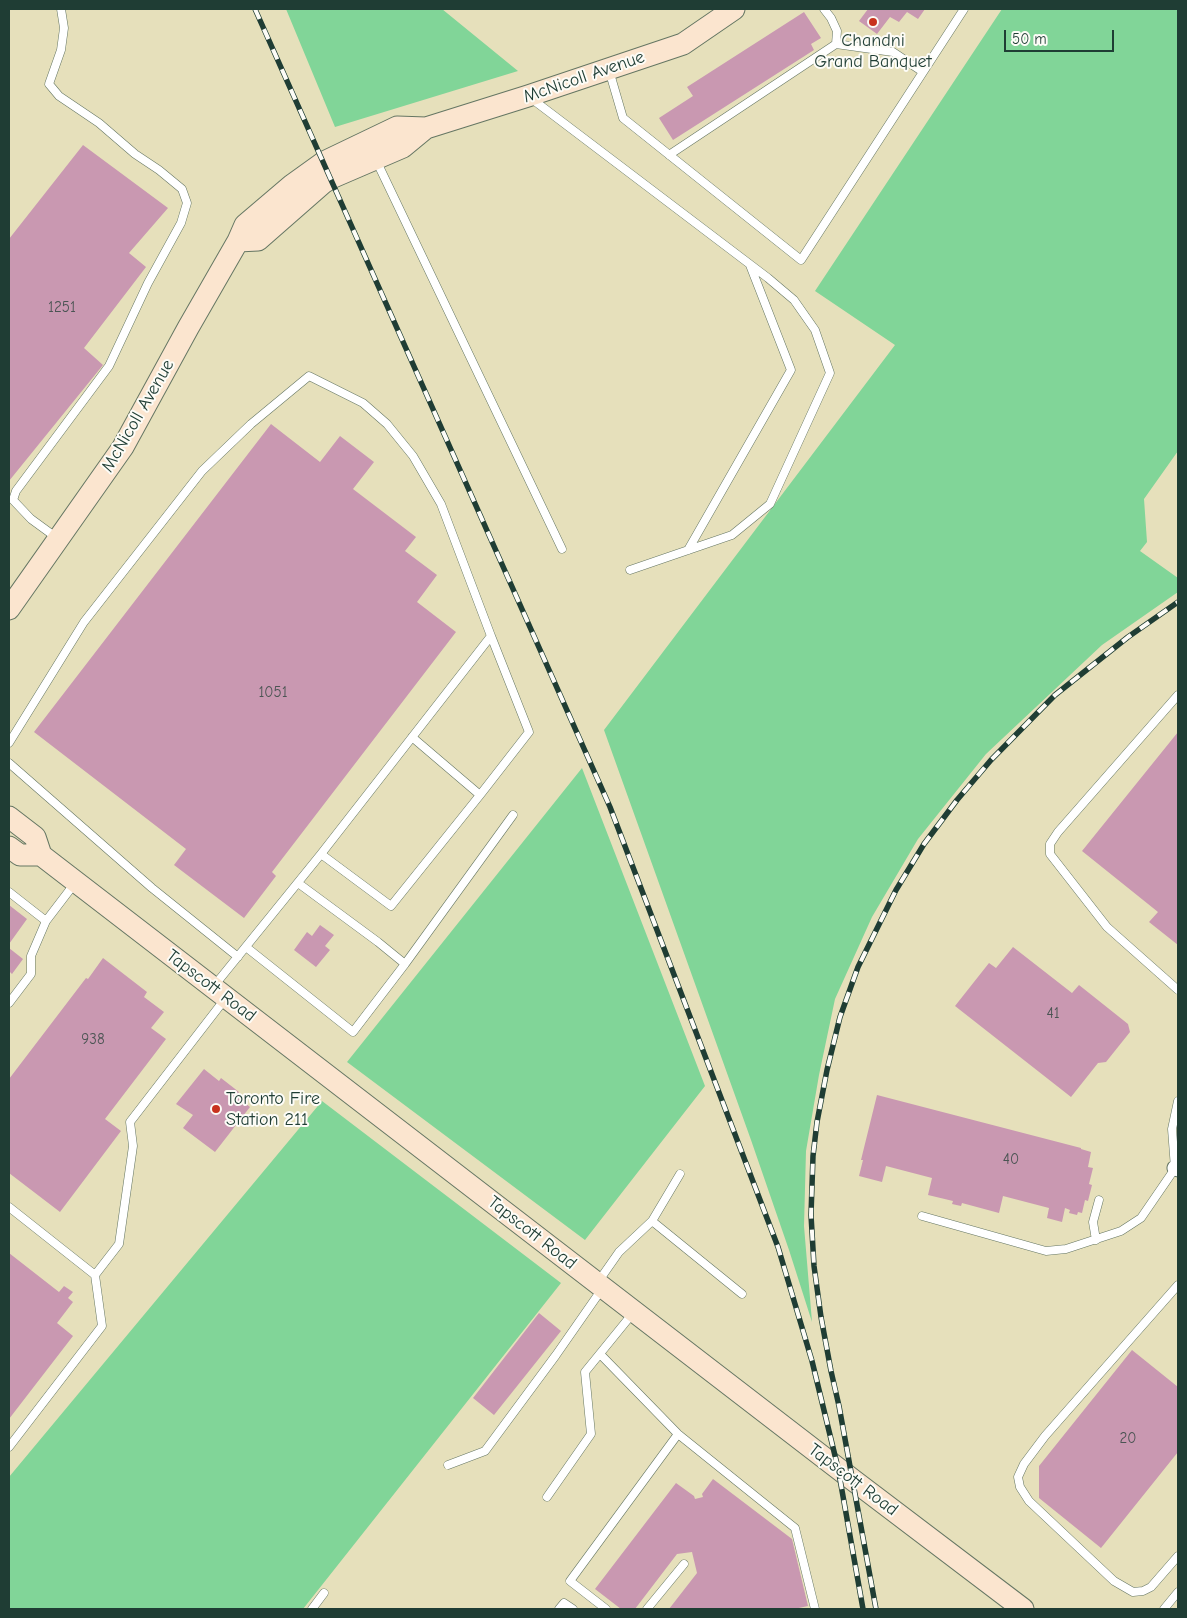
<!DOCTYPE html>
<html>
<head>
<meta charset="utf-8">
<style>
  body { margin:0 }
  #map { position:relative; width:1187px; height:1618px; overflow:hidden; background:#e6e0bb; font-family:"Comic Neue",sans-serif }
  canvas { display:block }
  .frame { position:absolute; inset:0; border:10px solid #1f3d34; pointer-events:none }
  .scale { position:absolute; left:1004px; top:30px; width:110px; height:22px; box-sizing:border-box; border:2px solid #1f3d34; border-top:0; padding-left:6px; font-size:15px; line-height:18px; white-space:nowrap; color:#1f3d34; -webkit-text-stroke:4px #fdfcf7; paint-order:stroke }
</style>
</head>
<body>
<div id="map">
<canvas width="1187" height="1618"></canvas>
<div class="frame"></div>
<div class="scale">50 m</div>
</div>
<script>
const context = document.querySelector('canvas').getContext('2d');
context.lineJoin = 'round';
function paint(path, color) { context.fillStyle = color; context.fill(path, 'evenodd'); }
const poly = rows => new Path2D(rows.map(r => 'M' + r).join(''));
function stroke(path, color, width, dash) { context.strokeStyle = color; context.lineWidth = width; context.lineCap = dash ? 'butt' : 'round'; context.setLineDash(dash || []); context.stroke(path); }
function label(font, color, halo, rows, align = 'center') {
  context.font = font + ' "Comic Neue",sans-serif'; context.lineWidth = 4; context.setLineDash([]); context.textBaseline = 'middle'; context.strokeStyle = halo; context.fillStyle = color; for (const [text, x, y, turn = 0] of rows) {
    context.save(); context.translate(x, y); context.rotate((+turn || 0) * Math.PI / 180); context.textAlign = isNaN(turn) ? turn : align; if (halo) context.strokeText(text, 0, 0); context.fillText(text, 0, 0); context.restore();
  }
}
paint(poly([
  [286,9,442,9,518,71,335,127],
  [1002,9,1178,9,1178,451,1144,499,1147,542,1140,551,1178,578,1178,592,1102,645,986,754,918,839,872,917,835,999,819,1075,806,1151,804,1226,812,1322,789,1250,751,1140,604,730,895,345,815,291],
  [582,768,705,1086,585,1240,347,1062],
  [322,1101,561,1283,303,1609,9,1609,9,1477]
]), '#81d598');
paint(poly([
  [868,9,925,9,918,19,907,12,899,22,890,17,877,34,859,21],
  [804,12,821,38,811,44,814,50,673,140,659,118,693,96,687,87],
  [83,145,168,208,129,253,146,267,84,348,103,365,9,481,9,239],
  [271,424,320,462,340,436,374,462,353,489,416,537,405,551,437,575,417,602,456,632,272,872,276,876,244,918,174,865,186,849,34,732],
  [1178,732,1178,945,1149,922,1158,912,1082,851],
  [9,905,27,919,9,944],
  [320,925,334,935,325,946,330,950,316,967,294,950,307,932,312,936],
  [1013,947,1072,993,1079,985,1128,1024,1130,1032,1106,1062,1098,1063,1071,1097,955,1006,989,963,996,968],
  [9,948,23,959,12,974,9,971],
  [103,958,147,992,144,997,164,1012,151,1028,166,1039,105,1119,121,1131,60,1212,9,1173,9,1079,86,978,88,979],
  [204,1069,219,1081,221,1078,239,1092,236,1096,250,1107,215,1152,183,1128,193,1115,176,1104],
  [877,1095,1081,1148,1081,1149,1091,1152,1088,1167,1093,1168,1089,1184,1092,1185,1088,1201,1085,1200,1082,1213,1078,1212,1077,1215,1069,1213,1070,1210,1065,1208,1062,1222,1047,1218,1049,1208,1003,1196,999,1213,962,1203,961,1206,952,1204,953,1201,928,1195,932,1178,886,1166,882,1182,859,1176,863,1160,861,1160],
  [9,1253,59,1292,64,1286,73,1292,68,1298,73,1302,57,1323,73,1336,9,1419],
  [539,1313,561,1331,494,1415,473,1398],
  [1132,1350,1178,1387,1178,1452,1101,1548,1039,1498,1039,1466],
  [713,1479,792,1539,808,1606,794,1609,669,1609,697,1573,692,1552,677,1554,635,1609,621,1609,595,1589,676,1483,694,1496,695,1499,703,1497,702,1494]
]), '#c998b1');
const lane = poly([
  [836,44,893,52,923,72],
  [609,70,623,118,801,260,964,9],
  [532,99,768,278,794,300,815,330,830,373,770,504,732,535,630,570],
  [669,155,836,44,837,31,831,18,824,9],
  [376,160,562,549],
  [57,538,31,519,13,500,16,491,109,366,148,283,181,223,187,203,182,189,159,170,135,154,99,123,59,96,49,84,61,50,64,28,61,9],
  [688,550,791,370,750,265],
  [1178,695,1058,832,1050,844,1050,854,1107,927,1178,990],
  [412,737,480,795,529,732,491,636],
  [9,743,84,622,202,471,251,424,309,376,363,403,387,424,413,456,441,504,491,636,321,854,214,986],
  [9,763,152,888,238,957],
  [321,854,391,906,480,795],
  [9,892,46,921,75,883],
  [246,947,353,1032,405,964,378,942,298,883],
  [405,964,513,815],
  [9,1003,31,974,31,956,46,921],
  [1175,1168,1172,1129,1178,1101],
  [9,1207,95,1275],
  [922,1216,1046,1251,1066,1249,1121,1231,1141,1218,1176,1167],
  [652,1221,742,1294],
  [1096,1240,1093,1222,1099,1200],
  [598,1282,619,1252,652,1221,680,1174],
  [1178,1285,1045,1436,1024,1464,1018,1477,1020,1487,1029,1501,1114,1581,1133,1592,1143,1591,1151,1587,1178,1556],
  [600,1354,678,1434,795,1528,815,1609],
  [9,1447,102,1326,95,1275,119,1244,133,1146,130,1122,225,999],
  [448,1465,485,1451,556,1355,602,1289],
  [547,1497,591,1434,585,1372,633,1313],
  [312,1609,324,1593],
  [559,1609,564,1603,573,1609],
  [606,1609,570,1581,678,1434],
  [647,1609,684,1564],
  [1164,1609,1178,1592]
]);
const street = poly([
  [1175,1168,1178,1169]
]);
const secondary = poly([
  [238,241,258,240,323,183,331,178,403,147,426,128],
  [9,609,123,447,188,328,238,241,245,225,292,185,324,162,397,127,426,128,528,96,683,44,734,9],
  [9,817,35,837,41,855,853,1480,1023,1609],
  [9,847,20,855,41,855]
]);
stroke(lane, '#657663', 9);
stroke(street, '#657663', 17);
stroke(secondary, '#657663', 23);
stroke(lane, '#fff', 8);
stroke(street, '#fff', 15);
stroke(secondary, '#fbe5cf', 21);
const rail = poly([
  [255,9,610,807,778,1247,812,1361,838,1468,863,1609],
  [876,1609,839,1406,831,1371,821,1317,814,1266,811,1215,813,1156,817,1122,827,1070,840,1017,858,967,896,890,924,844,957,800,991,760,1055,695,1128,637,1178,602]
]);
stroke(rail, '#1f3d34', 5.5);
stroke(rail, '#fdfcf7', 4, [11]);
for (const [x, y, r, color] of [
  [873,22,5,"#c8321e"],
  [216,1109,5,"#c8321e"]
]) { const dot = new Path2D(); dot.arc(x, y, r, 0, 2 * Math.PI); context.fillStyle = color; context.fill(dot); stroke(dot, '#fdfcf7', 2); }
label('15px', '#4a5453', null, [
  ["1251",62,308],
  ["1051",273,693],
  ["41",1053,1014],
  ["938",93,1040],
  ["40",1011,1160],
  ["20",1128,1439]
]);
label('18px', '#1f3d34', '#fdfcf7', [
  ["Chandni",873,41],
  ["Grand Banquet",873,62],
  ["Toronto Fire",226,1099,"left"],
  ["Station 211",226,1120,"left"]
]);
label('18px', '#1f3d34', '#fdfcf7', [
  ["McNicoll Avenue",584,77,-19],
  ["McNicoll Avenue",138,416,-60],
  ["Tapscott Road",211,986,37],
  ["Tapscott Road",532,1233,38],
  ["Tapscott Road",853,1480,37]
]);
</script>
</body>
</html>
